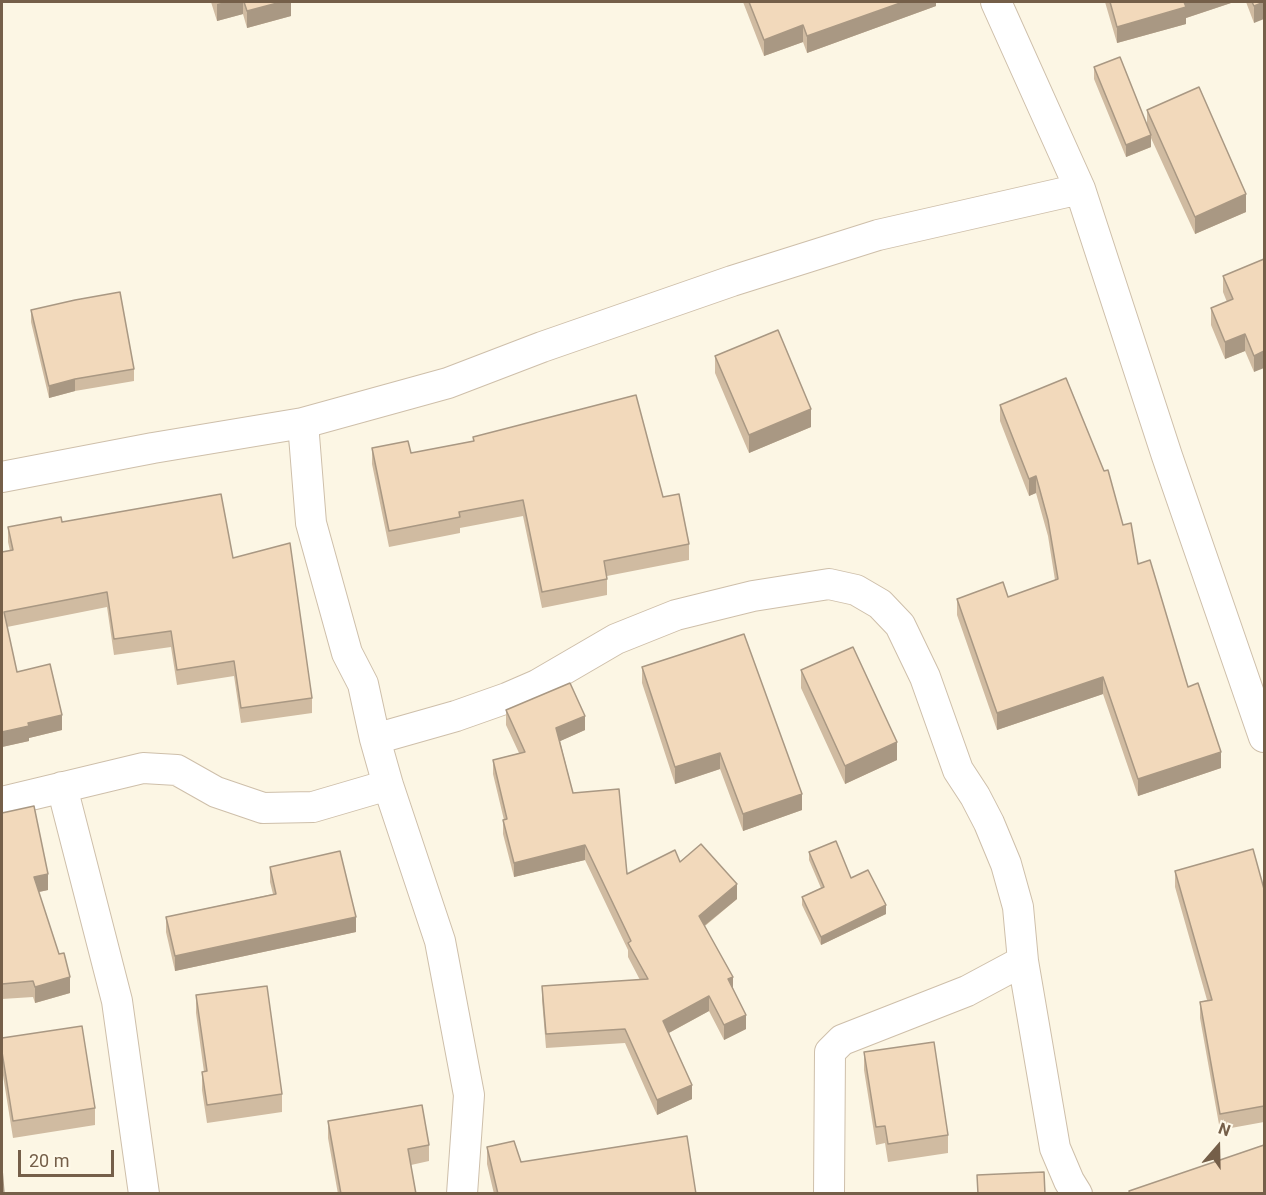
<!DOCTYPE html>
<html>
<head>
<meta charset="utf-8">
<style>
  body { margin:0 }
  #map { position:relative; width:1266px; height:1195px; overflow:hidden; background:#fcf6e4; font-family:Roboto,sans-serif }
  canvas { display:block }
  .frame { position:absolute; inset:0; border:3px solid #755f49; pointer-events:none }
  .north { position:absolute; left:1188px; top:1117px; width:60px; height:60px; -webkit-text-stroke:4px #fffaea; paint-order:stroke; rotate:20deg; font-size:16px; font-weight:700; line-height:24px; text-align:center; color:#755f49 }
  .north::after { content:''; display:block; margin:auto; width:21px; height:27px; background:#755f49; clip-path:polygon(50% 0,100% 100%,50% 72%,0 100%) }
  .scale { position:absolute; left:18px; top:1150px; width:96px; height:27px; box-sizing:border-box; border:3px solid #755f49; border-top:0; padding-left:8px; font-size:18px; line-height:21px; white-space:nowrap; color:#755f49; -webkit-text-stroke:4px #fffaea; paint-order:stroke }
</style>
</head>
<body>
<div id="map">
<canvas width="1266" height="1195"></canvas>
<div class="frame"></div>
<div class="north">N</div>
<div class="scale">20 m</div>
</div>
<script>
const context = document.querySelector('canvas').getContext('2d');
context.lineJoin = 'round';
const poly = rows => new Path2D(rows.map(r => 'M' + r).join(''));
function stroke(path, color, width, dash) { context.strokeStyle = color; context.lineWidth = width; context.lineCap = dash ? 'butt' : 'round'; context.setLineDash(dash || []); context.stroke(path); }
function paint(path, color) { context.fillStyle = color; context.fill(path, 'evenodd'); }
const minor = poly([
  [996,2,1080,189,1167,456,1264,737],
  [303,423,311,523,347,653,363,684,375,739,388,785,440,941,469,1095,462,1194],
  [2,477,153,448,303,423,448,383,542,347,732,281,878,235,1080,189],
  [375,739,456,716,507,698,537,685,616,639,676,615,753,596,829,584,856,590,880,604,900,625,925,677,958,770,975,796,989,823,1006,864,1018,907,1023,961,1055,1148,1069,1181,1077,1194],
  [62,787,117,1001,144,1194],
  [2,802,143,768,177,770,216,792,263,808,313,807,388,785],
  [829,1194,830,1052,842,1040,967,991,1023,961]
]);
stroke(minor, '#cebfaa', 32);
stroke(minor, '#fff', 30);
paint(poly([
  [211,2,291,2,291,16,247,28,243,14,217,21],
  [743,2,936,2,936,6,807,53,803,42,764,56],
  [1105,2,1234,2,1186,18,1186,24,1117,43],
  [1246,2,1264,2,1254,23],
  [1094,67,1147,124,1147,110,1246,212,1195,234,1151,138,1151,147,1126,157,1094,79],
  [1264,259,1254,372,1245,351,1225,359,1211,325,1211,308,1227,302,1223,292,1223,276],
  [31,310,134,369,134,381,75,391,49,398,31,322],
  [715,356,811,427,749,453,715,373],
  [1000,405,1123,525,1221,768,1138,796,1103,694,997,730,957,615,957,599,1008,597,1055,580,1048,536,1036,493,1029,496,1000,421],
  [473,437,663,497,689,544,689,560,607,576,607,595,542,608,523,516,460,528,460,533,389,547,372,464,372,448,411,453,473,441],
  [62,522,233,558,312,698,312,713,241,723,234,676,177,685,171,647,114,655,107,607,7,627,17,672,62,730,29,738,29,741,2,747,2,552,10,551,8,542,8,527],
  [642,667,802,810,743,831,720,769,675,784,642,683],
  [801,670,897,760,845,784,801,688],
  [506,710,585,730,560,741,573,793,627,874,680,862,737,899,705,926,733,988,746,1029,724,1040,709,1011,669,1033,692,1099,657,1115,625,1043,546,1048,542,1000,542,986,640,980,628,957,628,950,585,860,514,877,503,834,503,820,504,820,493,774,493,760,519,753,506,725],
  [2,813,48,890,39,892,70,993,35,1003,33,997,2,999],
  [809,852,851,878,886,914,821,945,802,905,802,897,821,888,809,860],
  [270,867,356,932,175,971,166,932,166,917,273,894,270,882],
  [1175,871,1264,889,1264,1122,1220,1130,1200,1018,1200,1002,1207,1000,1175,887],
  [196,995,282,1094,282,1112,207,1123,202,1090,202,1072,204,1072,196,1013],
  [2,1038,95,1108,95,1125,13,1138,2,1069],
  [864,1052,948,1135,948,1153,888,1162,885,1143,876,1145,864,1070],
  [328,1121,429,1145,429,1161,411,1165,416,1194,338,1194,328,1138],
  [487,1147,521,1162,696,1194,494,1194,487,1164]
]), '#d0bba1');
paint(poly([
  [225,2,243,2,243,14,217,21,217,4],
  [281,2,291,2,291,16,247,28,247,11],
  [903,2,936,2,936,6,807,53,807,36],
  [1186,2,1234,2,1186,18,1186,24,1117,43,1117,27],
  [1264,2,1264,19,1254,23,1254,6],
  [803,25,803,42,764,56,764,40],
  [1151,135,1151,147,1126,157,1126,145],
  [1246,194,1246,212,1195,234,1195,217],
  [1245,334,1245,351,1225,359,1225,342],
  [1264,351,1264,368,1254,372,1254,356],
  [75,379,75,391,49,398,49,386],
  [811,409,811,427,749,453,749,435],
  [1036,476,1036,493,1029,496,1029,479],
  [1103,677,1103,694,997,730,997,713],
  [62,715,62,730,29,738,29,741,2,747,2,732,28,723],
  [585,716,585,730,556,743,556,728],
  [897,742,897,760,845,784,845,766],
  [1221,752,1221,768,1138,796,1138,779],
  [720,753,720,769,675,784,675,767],
  [802,794,802,810,743,831,743,814],
  [585,845,585,860,514,877,514,863],
  [48,874,48,890,34,893,34,877],
  [737,884,737,899,699,930,699,916],
  [886,905,886,914,821,945,821,937],
  [356,917,356,932,175,971,175,956],
  [70,977,70,993,35,1003,35,987],
  [733,977,733,991,728,979],
  [709,996,709,1011,663,1036,663,1021],
  [746,1015,746,1029,724,1040,724,1025],
  [692,1085,692,1099,657,1115,657,1100]
]), '#a99883');
const building = poly([
  [244,2,281,2,247,11,244,2],
  [749,2,903,2,807,36,803,25,764,40,749,2],
  [1110,2,1186,2,1184,2,1186,7,1117,27,1110,2],
  [1252,2,1264,2,1254,6,1252,2],
  [1120,57,1151,135,1126,145,1094,67,1120,57],
  [1199,87,1246,194,1195,217,1147,110,1199,87],
  [1264,259,1264,351,1254,356,1245,334,1225,342,1211,308,1233,299,1223,276,1264,259],
  [120,292,134,369,75,379,49,386,31,310,75,300,120,292],
  [778,330,811,409,749,435,715,356,778,330],
  [1066,378,1104,471,1108,470,1123,525,1131,523,1138,564,1150,560,1188,687,1198,683,1221,752,1138,779,1103,677,997,713,957,599,1003,582,1008,597,1058,579,1048,520,1036,476,1029,479,1000,405,1066,378],
  [636,395,663,497,679,494,689,544,604,561,607,579,542,592,523,500,459,512,460,517,389,531,372,448,408,441,411,453,474,441,473,437,636,395],
  [221,494,233,558,290,543,312,698,241,708,234,661,177,670,171,631,114,639,107,592,4,612,17,672,50,664,62,715,28,723,29,726,2,732,2,552,13,550,8,527,61,517,62,522,221,494],
  [744,634,802,794,743,814,720,753,675,767,642,667,744,634],
  [853,647,897,742,845,766,801,670,853,647],
  [570,683,585,716,556,728,573,793,619,789,627,874,675,850,680,862,701,844,737,884,699,916,733,977,728,979,746,1015,724,1025,709,996,663,1021,692,1085,657,1100,625,1029,546,1034,542,986,648,979,628,943,631,941,585,845,514,863,503,820,507,819,493,760,525,752,506,710,570,683],
  [34,806,48,874,34,877,59,954,64,953,70,977,35,987,33,981,2,984,2,813,34,806],
  [836,841,851,878,868,870,886,905,821,937,802,897,824,887,809,852,836,841],
  [1253,849,1264,889,1264,1106,1220,1114,1200,1002,1212,1000,1175,871,1253,849],
  [340,851,356,917,175,956,166,917,276,894,270,867,340,851],
  [267,986,282,1094,207,1105,202,1072,207,1071,196,995,267,986],
  [82,1026,95,1108,13,1121,2,1052,2,1038,82,1026],
  [934,1042,948,1135,888,1144,885,1126,876,1127,864,1052,934,1042],
  [422,1105,429,1145,408,1149,416,1194,341,1194,328,1121,422,1105],
  [687,1136,696,1194,498,1194,487,1147,514,1141,521,1162,687,1136],
  [1264,1145,1264,1194,1130,1194,1129,1191,1264,1145],
  [2,1169,4,1194,2,1194,2,1169],
  [1044,1172,1045,1194,978,1194,977,1175,1044,1172]
]);
paint(building, '#f2d9bb');
stroke(building, '#a99883', 1.5);
</script>
</body>
</html>
